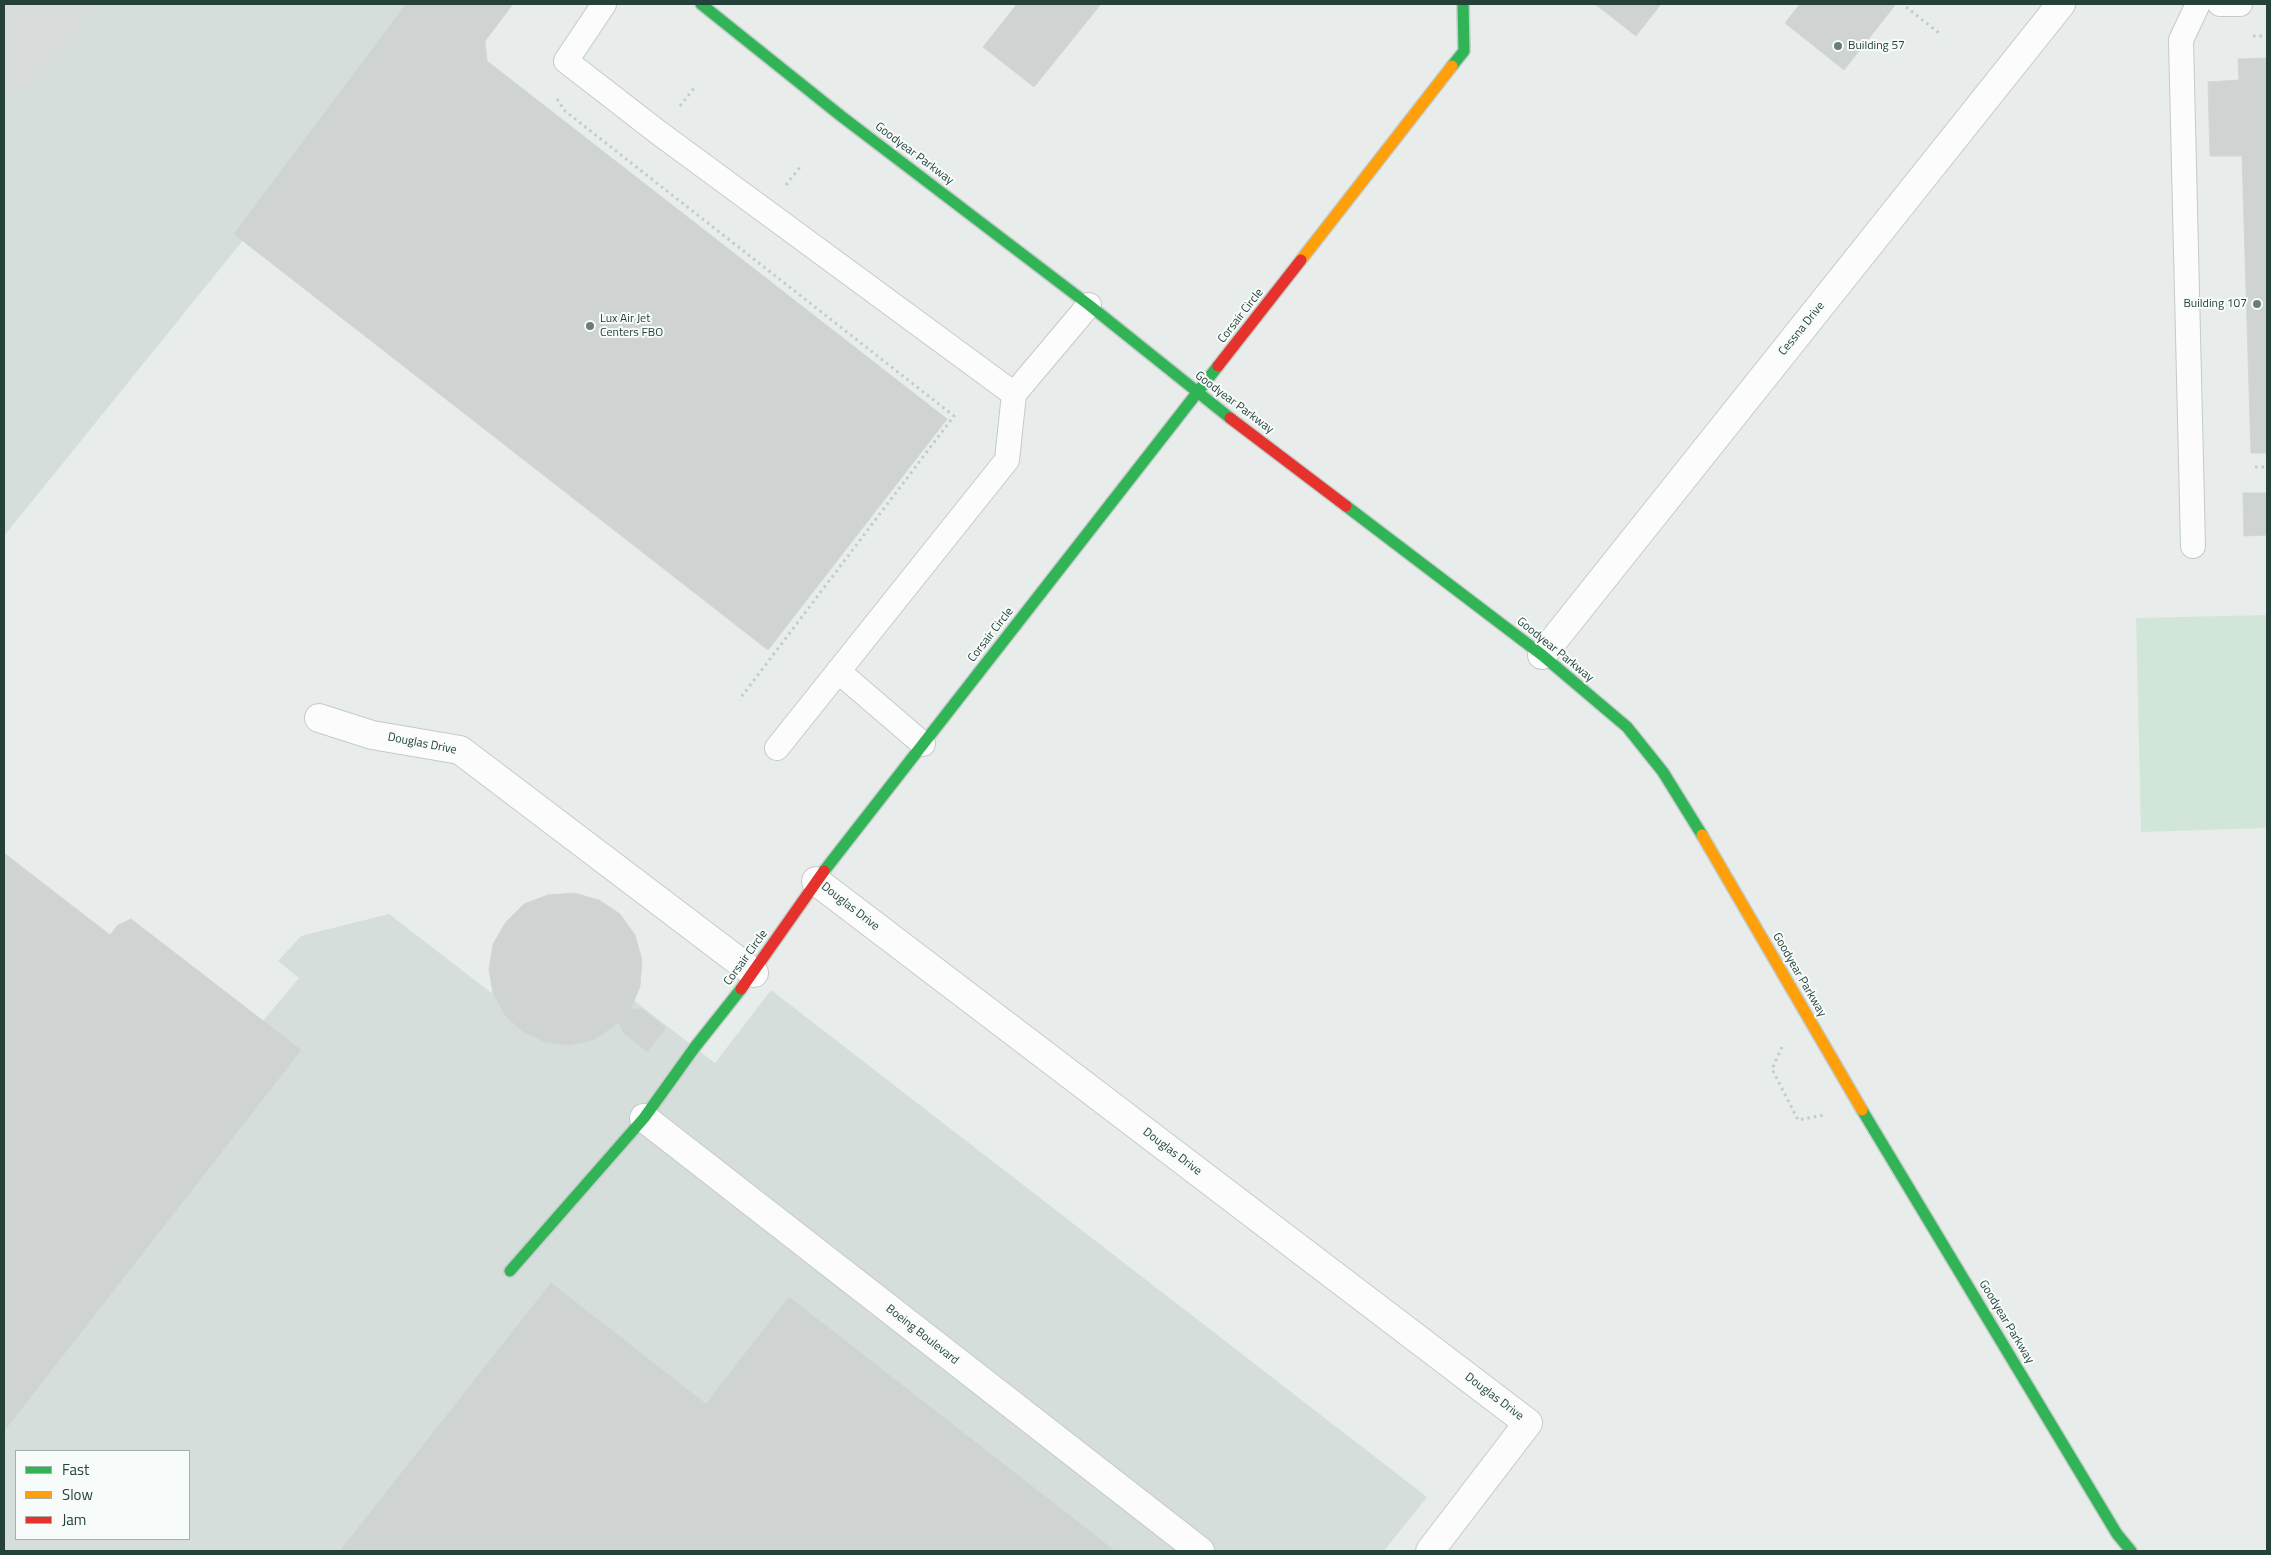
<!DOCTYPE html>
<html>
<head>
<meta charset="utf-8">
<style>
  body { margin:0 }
  #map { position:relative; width:2271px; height:1555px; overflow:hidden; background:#e8edeb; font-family:"Titillium Web",sans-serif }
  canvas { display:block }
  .frame { position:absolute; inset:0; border:5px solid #24423a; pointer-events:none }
  .legend { position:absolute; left:15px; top:1450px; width:175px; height:90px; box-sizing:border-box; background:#f7fbf9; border:1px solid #a3b1ad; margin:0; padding:6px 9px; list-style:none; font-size:15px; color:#24423a }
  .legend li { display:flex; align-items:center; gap:10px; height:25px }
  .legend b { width:25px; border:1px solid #a3b1ad }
</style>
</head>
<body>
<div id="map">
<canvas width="2271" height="1555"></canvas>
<div class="frame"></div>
<ul class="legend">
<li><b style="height:6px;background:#30b455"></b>Fast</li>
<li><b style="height:6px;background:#ff9f0a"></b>Slow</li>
<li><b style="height:6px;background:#e5322d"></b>Jam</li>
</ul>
</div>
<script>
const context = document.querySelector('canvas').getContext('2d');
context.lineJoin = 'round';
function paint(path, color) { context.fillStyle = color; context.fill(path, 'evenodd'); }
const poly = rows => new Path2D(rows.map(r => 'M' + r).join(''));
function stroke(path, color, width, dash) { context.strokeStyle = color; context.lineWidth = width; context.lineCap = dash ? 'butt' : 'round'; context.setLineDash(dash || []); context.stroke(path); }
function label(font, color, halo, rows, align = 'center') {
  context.font = font + ' "Titillium Web",sans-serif'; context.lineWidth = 4; context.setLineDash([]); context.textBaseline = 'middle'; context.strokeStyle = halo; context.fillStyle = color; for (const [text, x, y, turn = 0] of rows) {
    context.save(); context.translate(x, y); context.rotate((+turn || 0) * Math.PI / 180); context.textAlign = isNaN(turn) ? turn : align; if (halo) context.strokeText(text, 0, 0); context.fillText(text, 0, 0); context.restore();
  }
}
paint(poly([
  [4,4,434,4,4,536],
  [4,877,239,1049,299,978,278,961,301,936,389,914,515,1011,628,996,715,1063,771,990,1427,1497,1384,1551,4,1551],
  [16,1451,189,1451,189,1539,16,1539]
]), '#d6dedb');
paint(poly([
  [2267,615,2267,828,2141,832,2136,618]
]), '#d1e6d8');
stroke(poly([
  [4,38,30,4]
]), '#d8dddc', 110);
const building = poly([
  [406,4,513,4,485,41,487,61,947,419,768,650,234,234,406,4],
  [1017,4,1101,4,1034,87,983,47,1017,4],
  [1595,4,1661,4,1636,36,1595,4],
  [1800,4,1896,4,1844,70,1785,23,1800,4],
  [2267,58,2267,453,2251,453,2242,156,2210,156,2208,82,2239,80,2238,59,2267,58],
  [2243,493,2267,493,2267,535,2244,536,2243,493],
  [4,853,110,935,118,925,131,919,301,1050,4,1431,4,853],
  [574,893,599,900,620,914,635,935,642,960,640,986,631,1009,642,1009,666,1028,647,1052,623,1032,619,1022,594,1040,569,1045,545,1042,523,1032,505,1015,493,993,489,969,493,944,506,922,524,904,548,895,574,893],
  [551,1283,706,1404,789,1297,1115,1551,340,1551,551,1283]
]);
paint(building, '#cfd4d2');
stroke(building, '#d1d6d4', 1);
const lane = poly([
  [604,4,566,61,659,133,1014,394,1007,460,777,748],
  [2220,4,2240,4],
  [1014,394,1089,305],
  [2193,546,2181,40,2198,4],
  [838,671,923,744]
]);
const street = poly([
  [1542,655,2061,4],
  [319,718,372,735,460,750,754,973],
  [816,881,1528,1423,1430,1551],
  [644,1118,1200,1551]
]);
const fast = poly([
  [701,4,841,116,1089,305,1230,418],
  [1452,66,1464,51,1463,4],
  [1346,506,1542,655,1627,727,1663,772,1702,835],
  [824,871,1218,366],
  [1862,1110,2117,1534,2131,1551],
  [510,1271,644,1118,695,1047,741,989]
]);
const slow = poly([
  [1301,260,1452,66],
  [1702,835,1862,1110]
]);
const jam = poly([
  [1218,366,1301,260],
  [1230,418,1346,506],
  [741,989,824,871]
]);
stroke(lane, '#c5cac8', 26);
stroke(street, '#c5cac8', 30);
stroke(fast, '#c3cbc8', 14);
stroke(slow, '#c3cbc8', 14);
stroke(jam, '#c3cbc8', 14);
stroke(poly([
  [1906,7,1939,33],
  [2253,36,2267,36],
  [557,99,565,111,954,416,739,700],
  [680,106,695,87],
  [786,185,801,166],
  [2255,467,2267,467],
  [1782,1047,1772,1069,1798,1120,1824,1115]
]), '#c3ccca', 3, [2.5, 4]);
stroke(lane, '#fcfcfc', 24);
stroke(street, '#fcfcfc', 28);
stroke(fast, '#30b455', 11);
stroke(slow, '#ff9f0a', 11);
stroke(jam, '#e5322d', 11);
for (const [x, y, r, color] of [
  [1838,46,5,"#697e78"],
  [2257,304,5,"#697e78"],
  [590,326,5,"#697e78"]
]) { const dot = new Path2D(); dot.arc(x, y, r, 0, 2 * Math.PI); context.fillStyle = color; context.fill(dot); stroke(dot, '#f7fbf9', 2); }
label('12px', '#24423a', '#f7fbf9', [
  ["Building 57",1848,46],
  ["Building 107",2247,304,"right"],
  ["Lux Air Jet",600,319],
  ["Centers FBO",600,333]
], 'left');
label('12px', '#24423a', '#f7fbf9', [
  ["Goodyear Parkway",914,154,37],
  ["Corsair Circle",1241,316,-52],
  ["Cessna Drive",1802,329,-51],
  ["Goodyear Parkway",1234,403,37],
  ["Corsair Circle",991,635,-52],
  ["Goodyear Parkway",1555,650,39],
  ["Douglas Drive",422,744,11],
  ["Douglas Drive",850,907,38],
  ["Corsair Circle",746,958,-54],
  ["Goodyear Parkway",1799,975,60],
  ["Douglas Drive",1172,1152,37],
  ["Goodyear Parkway",2006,1322,59],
  ["Boeing Boulevard",922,1335,38],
  ["Douglas Drive",1494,1397,37]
]);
</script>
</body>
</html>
